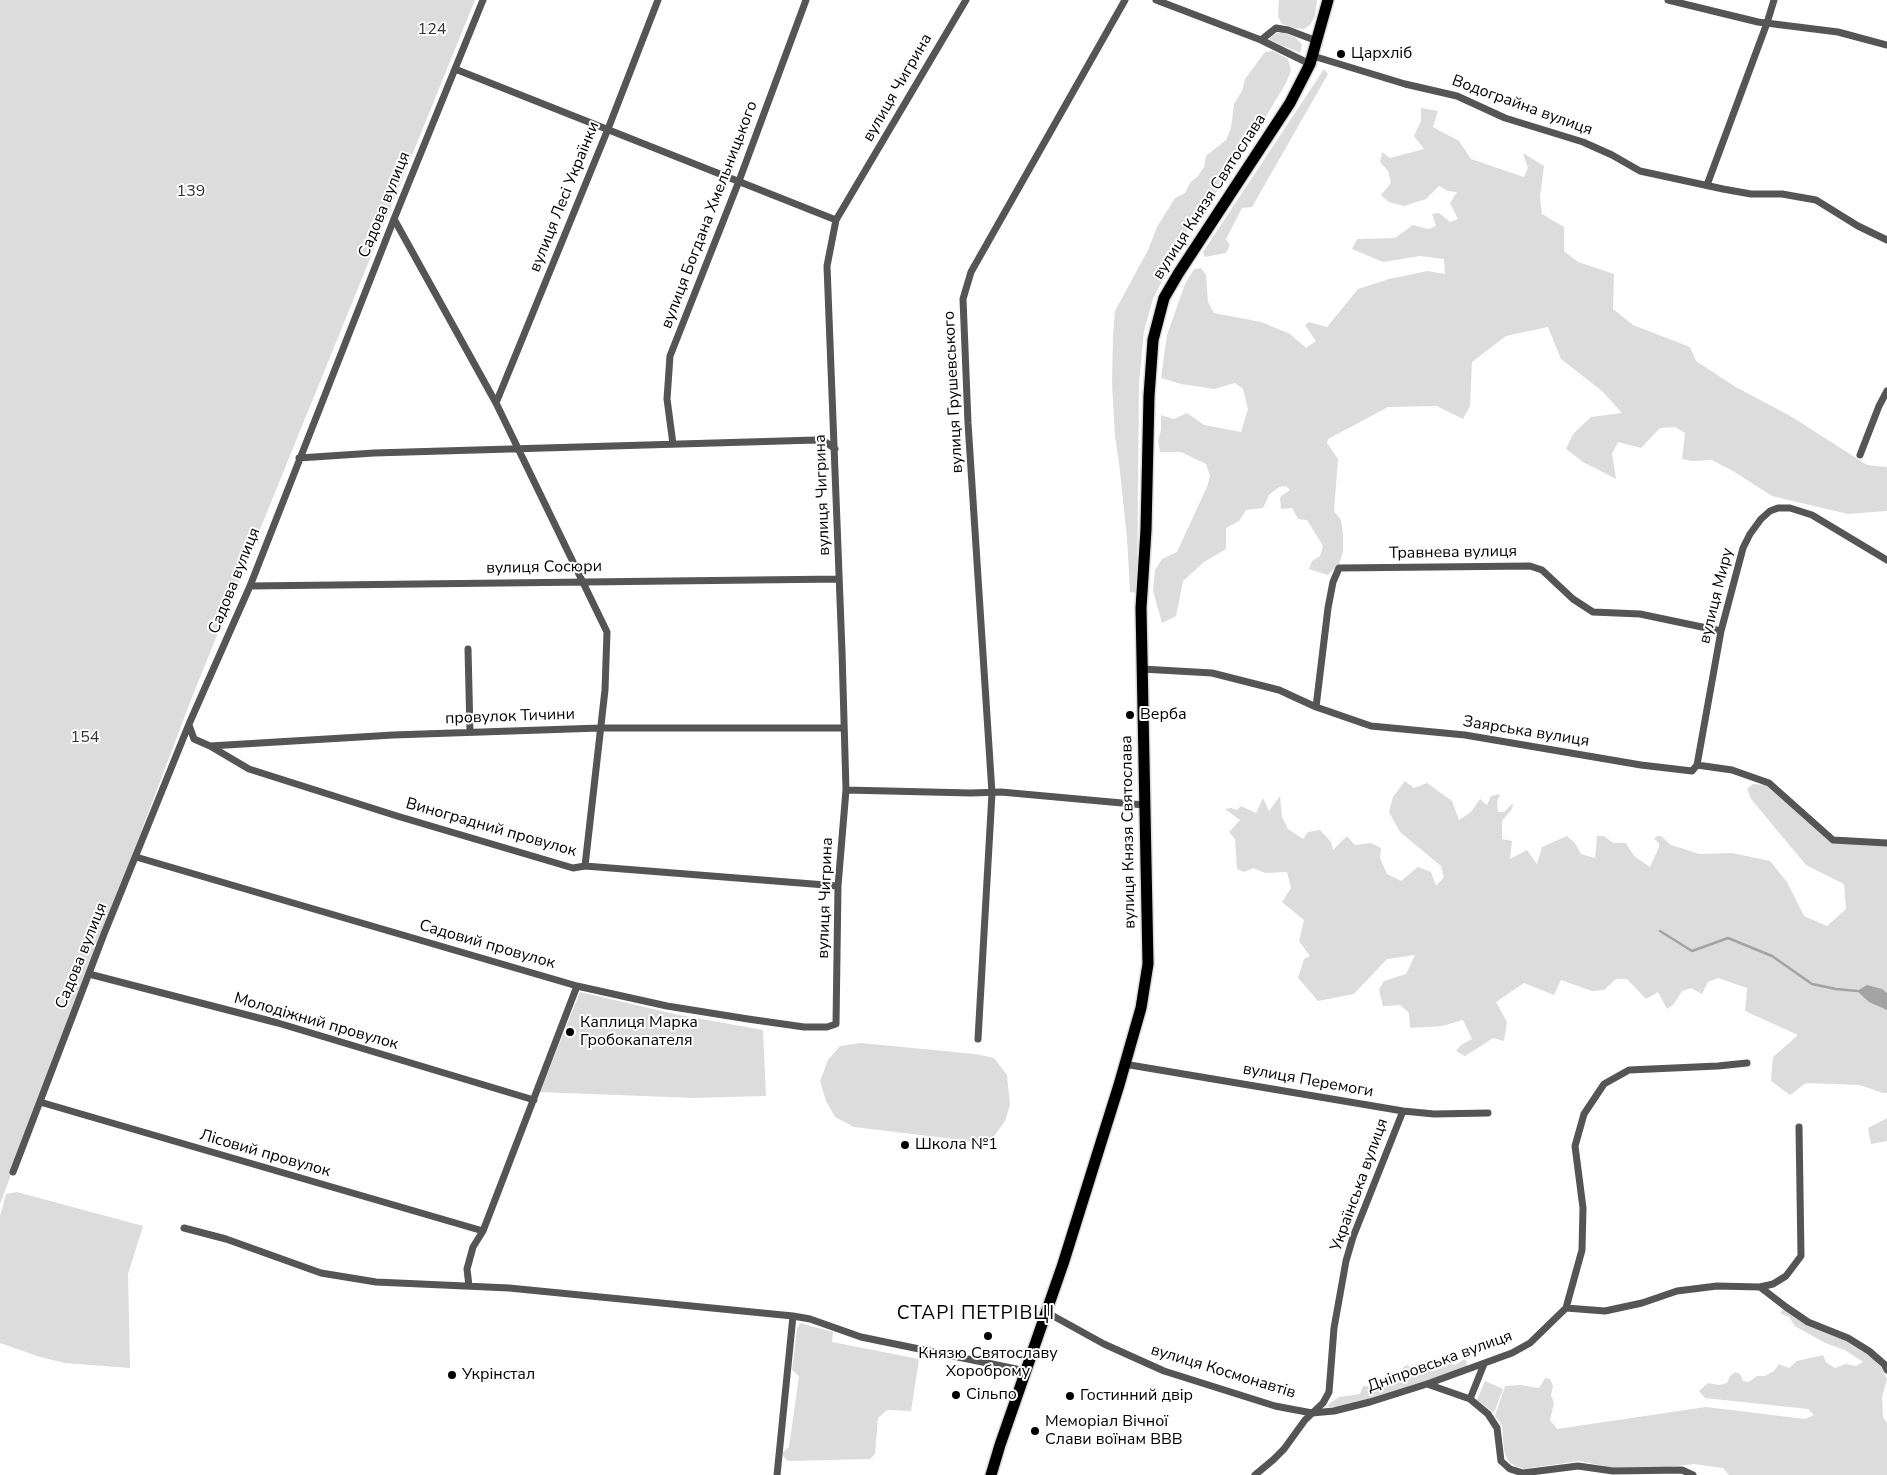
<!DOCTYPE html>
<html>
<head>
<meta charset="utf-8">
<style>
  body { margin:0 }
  canvas { display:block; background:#fff }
</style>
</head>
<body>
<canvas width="1887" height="1475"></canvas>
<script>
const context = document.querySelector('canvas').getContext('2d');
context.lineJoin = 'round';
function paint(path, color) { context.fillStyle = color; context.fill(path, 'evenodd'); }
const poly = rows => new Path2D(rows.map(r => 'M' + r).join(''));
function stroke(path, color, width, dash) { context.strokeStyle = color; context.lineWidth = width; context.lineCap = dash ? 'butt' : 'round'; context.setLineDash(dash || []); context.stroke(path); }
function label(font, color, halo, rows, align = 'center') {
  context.font = font + ' "Nunito Sans",sans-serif'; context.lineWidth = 4; context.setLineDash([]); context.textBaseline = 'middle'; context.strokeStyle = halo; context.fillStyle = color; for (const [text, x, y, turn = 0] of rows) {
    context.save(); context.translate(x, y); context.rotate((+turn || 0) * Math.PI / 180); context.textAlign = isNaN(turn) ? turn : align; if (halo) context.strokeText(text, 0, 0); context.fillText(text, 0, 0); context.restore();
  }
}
paint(poly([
  [0,0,475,0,194,692,0,1204],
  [1279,0,1317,0,1315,16,1310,25,1304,29,1294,28,1282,24,1278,17],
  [1281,32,1295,37,1302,44,1300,53,1269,40,1273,35],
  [1273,51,1288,59,1291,70,1286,83,1235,168,1217,191,1205,204,1189,228,1153,299,1144,331,1139,383,1137,593,1130,592,1127,538,1119,463,1115,436,1112,384,1113,335,1115,311,1148,250,1157,227,1175,198,1185,193,1190,183,1198,176,1204,167,1206,156,1226,140,1231,128,1234,104,1242,91,1245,79,1265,52],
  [1324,69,1328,74,1252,207,1242,208,1226,239,1230,245,1226,253,1205,257,1203,252],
  [1421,108,1438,111,1433,127,1459,141,1471,159,1524,177,1528,168,1523,153,1544,166,1540,197,1542,214,1564,227,1564,251,1578,262,1614,274,1613,309,1633,325,1690,347,1696,361,1734,386,1792,417,1867,465,1887,467,1887,511,1848,514,1772,496,1733,471,1712,460,1692,461,1682,459,1685,433,1675,427,1660,428,1641,448,1618,442,1612,454,1616,479,1583,462,1566,449,1573,434,1591,417,1622,413,1602,391,1561,359,1548,327,1506,336,1472,362,1470,406,1463,419,1437,406,1388,407,1328,439,1327,443,1338,459,1334,511,1341,520,1343,535,1343,552,1339,564,1328,575,1309,569,1312,561,1320,556,1323,546,1307,520,1298,519,1292,508,1281,509,1280,497,1290,490,1286,486,1279,487,1269,495,1263,508,1246,510,1239,521,1226,528,1226,549,1204,562,1183,581,1176,616,1162,623,1153,591,1155,570,1162,559,1177,552,1207,487,1210,476,1206,464,1181,452,1160,452,1158,441,1161,430,1161,415,1174,419,1187,413,1204,425,1241,432,1248,409,1243,389,1235,383,1214,389,1181,384,1161,378,1167,335,1185,284,1194,269,1201,268,1206,275,1208,302,1214,313,1261,322,1290,334,1306,348,1316,341,1305,325,1309,322,1327,327,1358,289,1389,279,1427,271,1445,274,1444,259,1420,256,1383,262,1352,249,1357,239,1395,238,1413,225,1428,229,1436,226,1432,214,1439,213,1450,222,1458,219,1450,203,1457,192,1448,191,1439,186,1426,199,1404,206,1389,202,1381,195,1391,183,1388,171,1380,162,1382,152,1390,158,1424,149,1414,136,1421,121],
  [1405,781,1414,788,1427,783,1452,801,1459,820,1471,812,1480,799,1487,805,1491,796,1500,794,1497,802,1498,812,1504,812,1513,803,1512,809,1502,821,1502,839,1512,841,1510,859,1527,850,1537,864,1542,847,1567,836,1575,843,1581,854,1595,858,1597,836,1604,836,1613,843,1626,843,1634,856,1650,867,1659,847,1659,843,1654,839,1657,836,1661,836,1671,845,1700,854,1732,853,1770,861,1787,882,1804,916,1827,926,1846,909,1844,884,1806,865,1751,799,1747,789,1753,784,1767,785,1832,843,1887,842,1887,1093,1883,1093,1860,1085,1806,1083,1790,1095,1771,1081,1773,1057,1798,1035,1745,1011,1747,988,1718,978,1708,982,1702,994,1691,988,1682,991,1674,1004,1667,1009,1658,992,1646,999,1627,979,1616,979,1604,990,1592,991,1561,980,1554,995,1524,983,1496,1002,1507,1022,1504,1041,1493,1038,1465,1056,1456,1051,1461,1045,1472,1039,1463,1020,1442,1026,1410,1028,1409,1013,1400,1005,1383,1006,1379,990,1384,981,1406,974,1415,955,1387,959,1354,994,1318,1001,1298,978,1304,959,1310,956,1299,941,1304,920,1282,902,1291,888,1287,872,1265,873,1253,868,1244,872,1237,869,1235,839,1229,832,1240,820,1225,809,1231,808,1237,810,1241,806,1256,813,1263,798,1269,811,1280,796,1282,817,1288,829,1303,839,1308,832,1320,830,1331,842,1333,850,1347,836,1355,845,1371,843,1381,848,1380,858,1387,874,1401,881,1418,867,1431,872,1436,886,1444,877,1441,866,1400,832,1389,812,1393,797],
  [580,992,679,1015,763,1030,766,1096,694,1098,540,1092],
  [861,1043,975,1054,994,1058,1007,1075,1010,1105,1005,1121,992,1139,970,1141,854,1127,835,1117,826,1101,820,1081,828,1060,840,1046],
  [1887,1118,1887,1141,1871,1144,1868,1128],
  [17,1192,143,1226,128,1274,130,1368,65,1363,40,1357,0,1343,0,1216,6,1194],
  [1784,1309,1846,1341,1868,1353,1881,1367,1887,1379,1882,1397,1883,1417,1887,1423,1887,1475,1729,1475,1723,1468,1694,1464,1657,1468,1614,1468,1579,1461,1524,1469,1515,1466,1508,1461,1504,1451,1502,1425,1495,1416,1505,1386,1520,1385,1539,1388,1545,1378,1550,1379,1553,1386,1551,1395,1554,1403,1550,1420,1557,1429,1706,1407,1805,1419,1814,1415,1808,1409,1705,1398,1699,1391,1708,1383,1719,1385,1727,1383,1730,1376,1735,1372,1740,1374,1743,1381,1749,1382,1757,1376,1765,1376,1774,1371,1779,1364,1789,1368,1797,1361,1823,1355,1826,1362,1835,1368,1846,1364,1856,1366,1863,1362,1845,1350,1825,1343,1795,1326,1789,1317,1780,1313],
  [800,1323,833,1332,832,1342,919,1359,911,1411,887,1410,878,1418,875,1454,870,1459,788,1461,783,1456,783,1452,789,1447,799,1376,792,1370,797,1329],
  [1464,1359,1467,1362,1466,1367,1426,1381,1370,1399,1334,1408,1326,1406,1339,1397,1360,1394,1363,1386,1377,1387,1391,1379,1406,1365,1424,1373,1438,1368,1444,1362,1455,1365],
  [1485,1381,1503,1389,1494,1413,1477,1400]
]), '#dcdcdc');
paint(poly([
  [1867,985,1882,989,1887,993,1887,1010,1869,1002,1857,991]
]), '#a3a3a3');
stroke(poly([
  [1660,931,1692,951,1728,938,1772,956,1812,984,1836,989,1857,991]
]), '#a3a3a3', 2.5);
const primary = poly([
  [991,1475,1000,1445,1063,1264,1119,1085,1141,1008,1148,964,1141,608,1146,530,1149,396,1153,340,1164,298,1178,274,1290,103,1310,64,1328,0]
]);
stroke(primary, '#dbdbdb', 14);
stroke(poly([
  [1156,0,1261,40,1276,28,1288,30,1317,41],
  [1668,0,1758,22,1838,32,1887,45],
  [1261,40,1310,64],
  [1313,56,1405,84,1457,96,1505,118,1583,142,1612,155,1640,171,1723,189,1751,194,1782,194,1816,200,1858,226,1887,240],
  [455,69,836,220],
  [1707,185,1767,23,1774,0],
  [394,219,496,403,607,632,605,690,585,866],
  [496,403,608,129,658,0],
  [673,444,667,399,670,356,739,181,806,0],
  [1860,455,1879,406,1887,391],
  [299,458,374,453,816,440,827,443,835,449],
  [250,586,839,579],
  [468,649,470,732],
  [1142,669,1212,673,1279,690,1316,707,1371,726,1465,735,1641,765,1692,771,1697,765,1732,770,1769,783,1833,840,1887,843],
  [1316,707,1328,608,1333,582,1339,568,1530,566,1542,570,1573,599,1593,612,1640,614,1721,631],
  [189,725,194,739,210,746,393,735,600,728,844,728],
  [210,746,249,769,397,816,573,868,585,866,838,886],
  [1697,765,1721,631,1743,548,1750,534,1761,519,1770,511,1778,508,1790,508,1812,515,1887,560],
  [846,790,971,793,1001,792,1144,805],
  [136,857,577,986,667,1006,748,1019,804,1027,827,1027,836,1024,838,886,846,790,842,651,827,266,836,220,966,0],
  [89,974,278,1023,534,1100],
  [978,1039,992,793,968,423,963,299,971,272,1125,0],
  [1124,1064,1403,1111,1434,1114,1488,1113],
  [40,1102,483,1231],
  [13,1172,104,934,189,724,250,586,394,219,483,0],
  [184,1228,226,1239,321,1273,376,1282,509,1288,793,1316,810,1319,861,1337,1026,1371],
  [469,1286,467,1269,473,1247,483,1231,577,986],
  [1760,1287,1786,1307,1808,1322,1848,1338,1869,1351,1884,1364,1887,1370],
  [1566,1308,1605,1311,1642,1303,1677,1291,1717,1286,1760,1287,1773,1284,1786,1276,1801,1256,1799,1127],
  [1046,1312,1104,1344,1164,1371,1275,1406,1312,1413,1334,1411,1370,1402,1427,1384,1512,1353,1530,1343,1566,1308,1582,1250,1583,1208,1575,1146,1584,1114,1604,1084,1629,1070,1718,1066,1747,1063],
  [1427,1384,1470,1399,1488,1414,1497,1428,1501,1461,1510,1469,1523,1473,1578,1466,1613,1471,1682,1470,1693,1475],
  [1470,1399,1484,1364],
  [777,1475,793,1316],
  [1255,1475,1273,1460,1284,1449,1305,1420,1323,1403,1329,1392,1334,1328,1346,1261,1353,1237,1403,1111]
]), '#555', 7);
stroke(primary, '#000', 11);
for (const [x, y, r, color] of [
  [1341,54,5,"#000"],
  [1130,715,5,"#000"],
  [570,1032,5,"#000"],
  [905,1145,5,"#000"],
  [988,1336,5,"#000"],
  [452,1375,5,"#000"],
  [956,1395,5,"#000"],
  [1070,1396,5,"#000"],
  [1035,1431,5,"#000"]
]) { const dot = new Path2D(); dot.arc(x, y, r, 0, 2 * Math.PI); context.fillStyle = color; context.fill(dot); stroke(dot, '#fff', 2); }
label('16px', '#333', '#fff', [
  ["124",432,30],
  ["139",191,192],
  ["154",85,738]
]);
label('16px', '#000', '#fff', [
  ["Цархліб",1351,54],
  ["Верба",1140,715],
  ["Каплиця Марка",580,1023],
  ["Гробокапателя",580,1041],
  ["Школа №1",915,1145],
  ["Князю Святославу",988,1354,"center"],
  ["Хороброму",988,1372,"center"],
  ["Укрінстал",462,1375],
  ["Сільпо",966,1395],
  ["Гостинний двір",1080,1396],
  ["Меморіал Вічної",1045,1422],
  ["Слави воїнам ВВВ",1045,1440]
], 'left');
label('16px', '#000', '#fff', [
  ["вулиця Чигрина",898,88,-60],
  ["Водограйна вулиця",1522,106,20],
  ["вулиця Лесі Українки",565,197,-68],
  ["вулиця Князя Святослава",1210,197,-57],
  ["Садова вулиця",385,205,-68],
  ["вулиця Богдана Хмельницького",710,215,-69],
  ["вулиця Грушевського",954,392,-93],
  ["вулиця Чигрина",823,495,-92],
  ["Травнева вулиця",1453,553,-1],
  ["вулиця Сосюри",544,568,-1],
  ["Садова вулиця",235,581,-68],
  ["вулиця Миру",1717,596,-76],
  ["провулок Тичини",510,717,-2],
  ["Заярська вулиця",1526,732,9],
  ["Виноградний провулок",491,828,16],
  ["вулиця Князя Святослава",1129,832,-91],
  ["вулиця Чигрина",826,898,-88],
  ["Садовий провулок",487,945,16],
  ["Садова вулиця",82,956,-68],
  ["Молодіжний провулок",316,1022,16],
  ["вулиця Перемоги",1308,1081,10],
  ["Лісовий провулок",265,1154,16],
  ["Українська вулиця",1360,1185,-70],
  ["Дніпровська вулиця",1440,1362,-20],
  ["вулиця Космонавтів",1223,1372,17]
]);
context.letterSpacing = '1px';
label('19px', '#000', '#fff', [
  ["СТАРІ ПЕТРІВЦІ",976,1314]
]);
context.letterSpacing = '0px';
</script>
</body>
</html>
